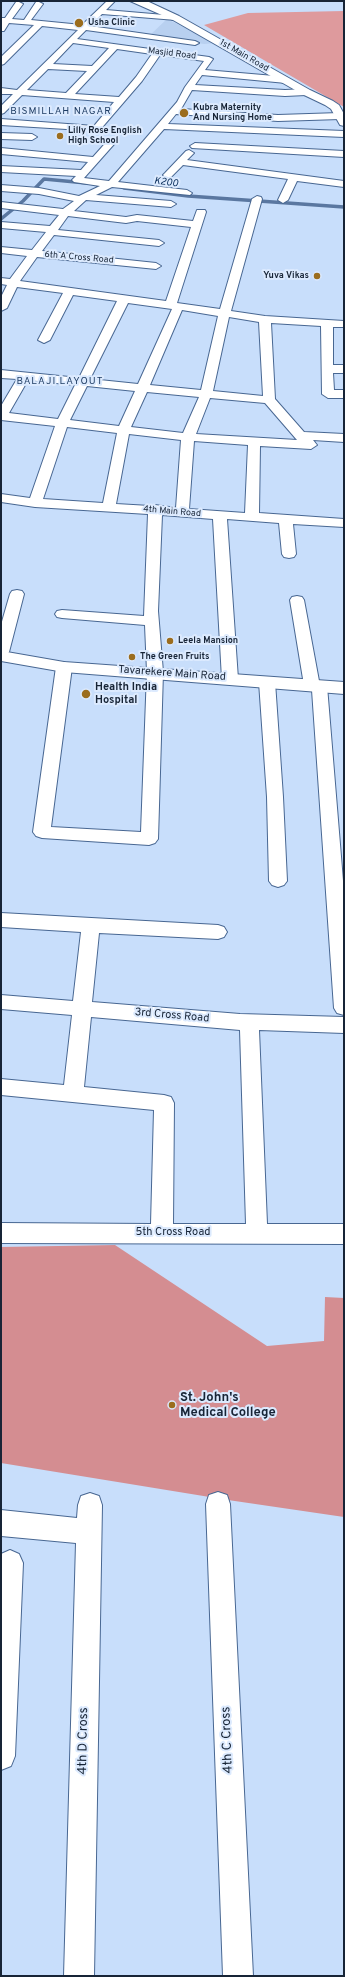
<!DOCTYPE html>
<html>
<head>
<meta charset="utf-8">
<style>
  body { margin:0 }
  #map { position:relative; width:345px; height:1977px; overflow:hidden; background:#c8defb; font-family:Overpass,sans-serif }
  canvas { display:block }
  .frame { position:absolute; inset:0; border:2px solid #172436; pointer-events:none }
</style>
</head>
<body>
<div id="map">
<canvas width="345" height="1977"></canvas>
<div class="frame"></div>
</div>
<script>
const context = document.querySelector('canvas').getContext('2d');
context.lineJoin = 'round';
function paint(path, color) { context.fillStyle = color; context.fill(path, 'evenodd'); }
const poly = rows => new Path2D(rows.map(r => 'M' + r).join(''));
function stroke(path, color, width, dash) { context.strokeStyle = color; context.lineWidth = width; context.lineCap = dash ? 'butt' : 'round'; context.setLineDash(dash || []); context.stroke(path); }
function label(font, color, halo, rows, align = 'center') {
  context.font = font + ' Overpass,sans-serif'; context.lineWidth = 4; context.setLineDash([]); context.textBaseline = 'middle'; context.strokeStyle = halo; context.fillStyle = color; for (const [text, x, y, turn = 0] of rows) {
    context.save(); context.translate(x, y); context.rotate((+turn || 0) * Math.PI / 180); context.textAlign = isNaN(turn) ? turn : align; if (halo) context.strokeText(text, 0, 0); context.fillText(text, 0, 0); context.restore();
  }
}
paint(poly([
  [167,19,216,43,204,44,149,36]
]), '#b8d0f0');
paint(poly([
  [344,11,344,107,204,25,248,13]
]), '#de9a9d');
paint(poly([
  [115,1245,267,1346,324,1341,325,1297,344,1298,344,1517,228,1500,1,1463,1,1247]
]), '#d48d91');
stroke(poly([
  [124,188,188,196,344,207],
  [1,219,23,201,44,179,86,183]
]), '#5a77a0', 3.5);
const street = poly([
  [107,1,115,1,106,10,176,16,180,18,176,20,102,14,90,26,195,41,199,43,195,45,86,30,77,39,209,57,213,59,205,70,286,77,290,80,286,83,202,75,195,85,285,90,306,89,310,92,306,95,285,96,192,90,181,109,278,115,340,113,344,115,343,118,340,119,278,121,176,114,168,124,344,131,344,137,164,129,118,182,187,190,192,193,190,195,112,187,96,195,171,201,176,204,171,207,86,200,74,211,126,217,137,215,193,221,197,210,205,210,206,212,177,303,220,309,252,199,257,196,261,197,262,199,231,311,265,316,344,321,344,327,333,327,333,365,344,365,344,373,333,373,334,390,344,390,344,398,328,398,322,394,321,326,271,323,275,399,304,432,344,434,344,442,313,440,317,445,311,449,260,446,259,513,344,519,344,527,293,524,296,554,294,557,289,558,284,557,282,554,279,523,227,519,238,679,235,682,230,684,225,682,222,679,213,519,162,515,158,611,163,672,158,839,155,843,149,845,42,838,36,836,33,832,56,667,59,664,64,662,69,664,72,667,51,827,141,832,147,672,145,625,62,618,57,617,55,614,57,611,62,610,144,616,148,514,35,507,1,502,1,494,30,498,55,426,1,420,1,406,17,379,1,378,1,370,79,378,117,301,73,295,50,340,44,343,38,340,63,293,17,287,7,308,1,311,1,297,7,285,1,284,1,278,10,279,27,256,1,253,1,247,32,250,46,232,1,228,1,222,50,226,59,215,1,208,1,202,63,209,74,201,39,194,1,191,1,185,39,188,79,196,100,186,74,182,72,180,76,176,1,172,1,166,81,170,88,162,1,154,1,148,93,157,110,138,116,138,116,142,84,178,109,181,177,102,185,87,204,61,160,55,142,81,99,131,1,125,1,119,94,126,114,102,22,95,4,113,1,114,1,106,13,94,1,94,1,88,17,90,78,30,42,26,4,64,1,65,1,57,34,25,9,23,4,31,1,31,1,18,5,18,16,2,19,2,23,4,12,19,24,20,36,2,39,2,43,4,31,20,82,25,107,1],
  [73,43,109,48,92,66,53,64,73,43],
  [117,49,152,54,136,77,119,97,75,94,117,49],
  [48,69,87,71,66,93,27,90,48,69],
  [68,216,126,223,137,221,191,227,166,301,20,281,37,257,156,269,161,266,156,263,42,251,54,235,159,246,164,243,159,240,58,230,68,216],
  [128,303,172,309,138,384,90,379,128,303],
  [182,310,218,316,201,390,150,385,182,310],
  [229,317,259,322,263,396,213,391,229,317],
  [28,380,75,385,58,419,9,413,28,380],
  [87,386,135,391,119,426,70,420,87,386],
  [147,392,199,397,183,433,131,427,147,392],
  [210,398,265,403,297,440,196,434,210,398],
  [67,427,117,433,103,503,43,499,67,427],
  [129,434,181,440,176,508,155,505,150,506,116,504,129,434],
  [194,441,248,445,245,513,189,509,194,441],
  [1,133,32,134,37,137,32,140,1,139,1,133],
  [195,143,344,151,344,157,192,148,190,146,195,143],
  [189,150,194,153,187,160,344,181,344,187,297,181,288,200,283,203,278,200,288,179,183,165,171,177,165,177,163,175,165,173,186,151,189,150],
  [17,590,22,591,24,594,9,652,6,655,1,657,1,625,10,594,12,591,17,590],
  [297,596,302,597,304,600,319,681,324,683,327,686,344,893,344,1015,337,1013,334,1008,312,690,307,688,304,685,290,600,292,597,297,596],
  [267,677,272,679,275,682,283,797,287,881,284,885,278,887,272,885,269,881,267,797,259,682,262,679,267,677],
  [1,913,218,925,224,927,227,932,224,937,218,939,99,933,92,1002,240,1014,344,1017,344,1033,259,1030,267,1224,344,1224,344,1244,1,1243,1,1223,151,1224,154,1110,1,1095,1,1079,64,1085,72,1015,1,1009,1,995,73,1001,81,932,1,927,1,913],
  [91,1017,240,1030,246,1224,173,1224,174,1103,171,1097,164,1095,84,1087,91,1017],
  [218,1492,227,1495,230,1504,253,1976,223,1976,206,1504,209,1495,218,1492],
  [90,1493,99,1496,102,1505,94,1976,64,1976,76,1543,1,1536,1,1510,77,1518,78,1505,81,1496,90,1493],
  [10,1550,19,1554,23,1563,15,1756,11,1766,1,1770,1,1554,10,1550]
]);
const secondary = poly([
  [130,1,149,2,179,16,310,90,333,101,339,105,344,114,344,126,340,125,331,109,325,105,302,94,173,20,130,1],
  [1,651,64,662,344,682,344,694,64,672,1,661,1,651]
]);
stroke(street, '#486792', 2);
stroke(secondary, '#486792', 2);
paint(street, '#fff');
paint(secondary, '#fff');
for (const [x, y, r, color] of [
  [79,23,5,"#9b6d1e"],
  [184,113,5,"#9b6d1e"],
  [60,136,4,"#9b6d1e"],
  [317,276,4,"#9b6d1e"],
  [170,641,4,"#9b6d1e"],
  [132,657,4,"#9b6d1e"],
  [86,694,5,"#9b6d1e"],
  [172,1405,4,"#9b6d1e"]
]) { const dot = new Path2D(); dot.arc(x, y, r, 0, 2 * Math.PI); context.fillStyle = color; context.fill(dot); stroke(dot, '#dceafe', 1.5); }
label('bold 9px', '#172436', '#dceafe', [
  ["Usha Clinic",88,23],
  ["Kubra Maternity",193,108],
  ["And Nursing Home",193,118],
  ["Lilly Rose English",68,131],
  ["High School",68,141],
  ["Yuva Vikas",309,276,"right"],
  ["Leela Mansion",178,641],
  ["The Green Fruits",140,657]
], 'left');
label('9px', '#172436', '#dceafe', [
  ["Masjid Road",172,54,7],
  ["1st Main Road",244,56,30],
  ["6th A Cross Road",79,258,5],
  ["4th Main Road",172,512,5]
]);
context.letterSpacing = '1px';
label('10px', '#1e3c63', '#dceafe', [
  ["BISMILLAH NAGAR",61,112],
  ["BALAJI LAYOUT",60,382]
]);
context.letterSpacing = '0px';
label('italic 10px', '#032856', '#dceafe', [
  ["K200",166,183,7]
]);
label('11px', '#172436', '#dceafe', [
  ["Tavarekere Main Road",172,674,4],
  ["3rd Cross Road",172,1016,5],
  ["5th Cross Road",173,1233]
]);
label('bold 11px', '#172436', '#dceafe', [
  ["Health India",95,688],
  ["Hospital",95,701]
], 'left');
label('bold 13px', '#172436', '#dceafe', [
  ["St. John's",180,1398],
  ["Medical College",180,1413]
], 'left');
label('13px', '#172436', '#dceafe', [
  ["4th C Cross",228,1740,-92],
  ["4th D Cross",84,1741,-89]
]);
</script>
</body>
</html>
